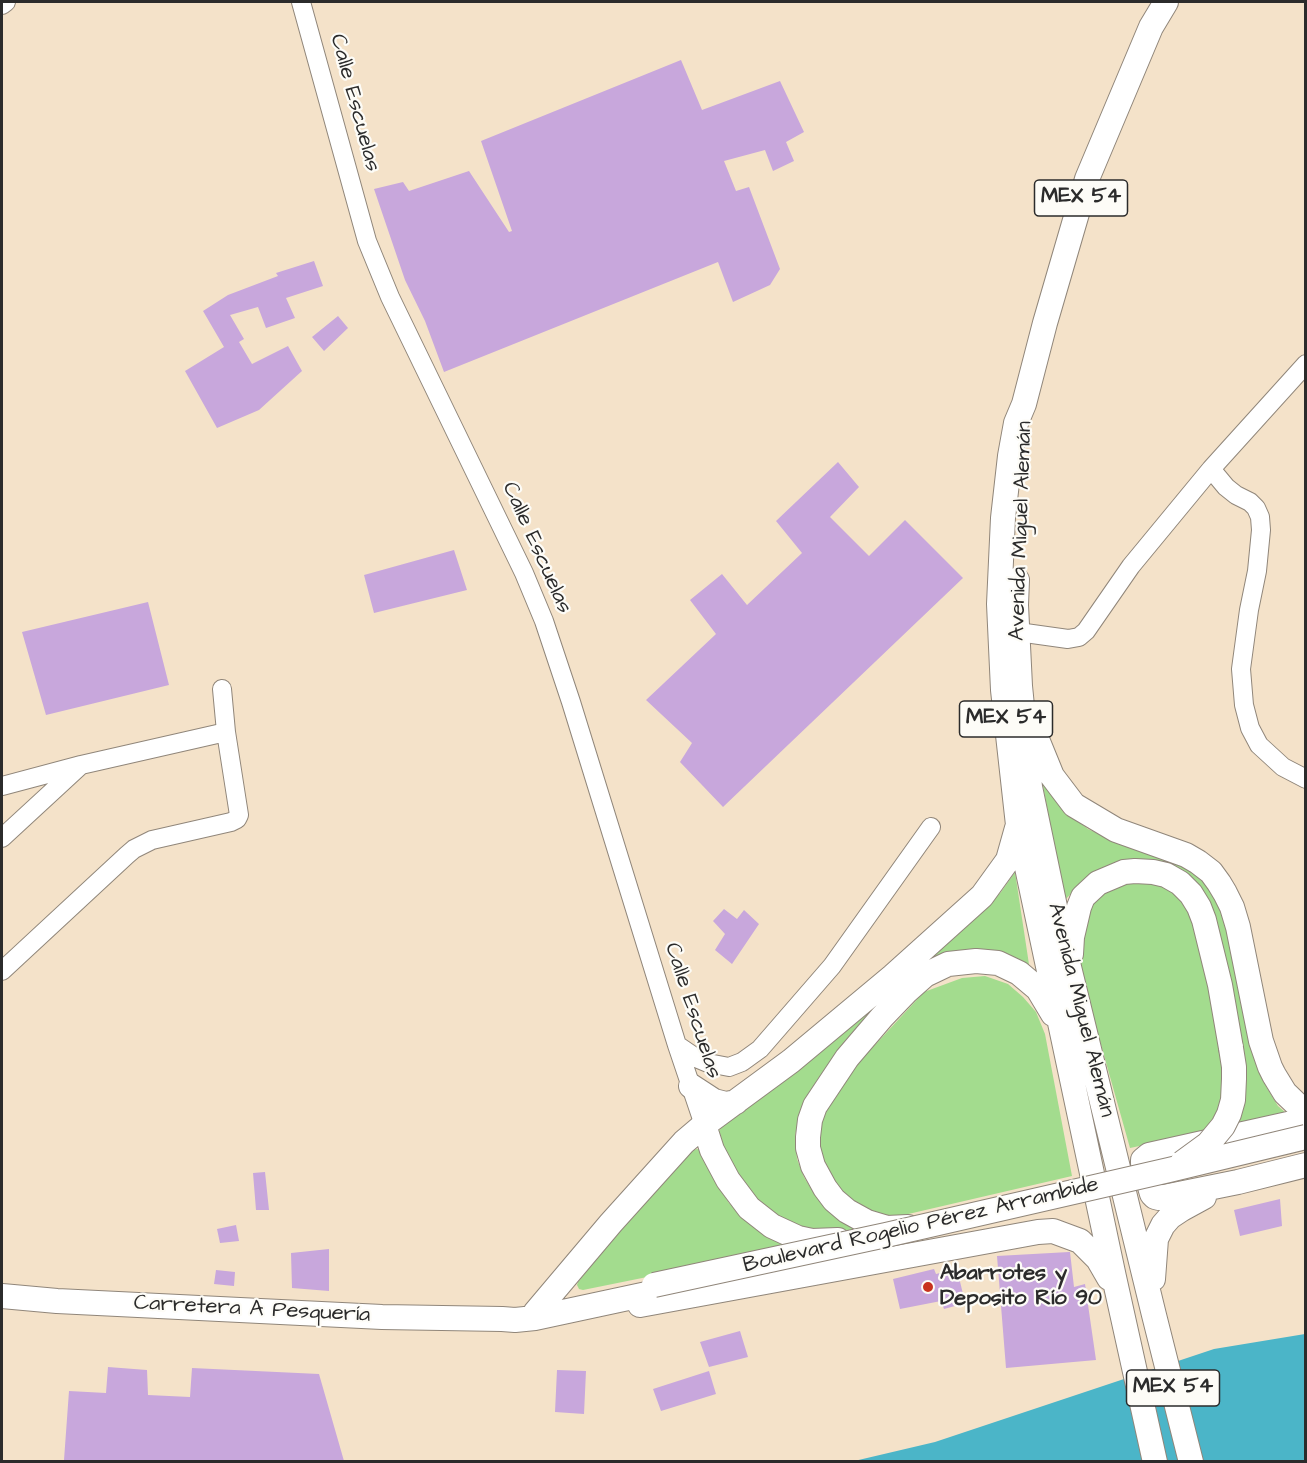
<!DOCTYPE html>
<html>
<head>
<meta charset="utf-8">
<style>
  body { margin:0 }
  #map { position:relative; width:1307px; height:1463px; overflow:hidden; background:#f4e2c9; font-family:"Architects Daughter",sans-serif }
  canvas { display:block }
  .frame { position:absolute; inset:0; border:3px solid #2b2b2b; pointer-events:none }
</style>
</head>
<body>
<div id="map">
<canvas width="1307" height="1463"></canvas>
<div class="frame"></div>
</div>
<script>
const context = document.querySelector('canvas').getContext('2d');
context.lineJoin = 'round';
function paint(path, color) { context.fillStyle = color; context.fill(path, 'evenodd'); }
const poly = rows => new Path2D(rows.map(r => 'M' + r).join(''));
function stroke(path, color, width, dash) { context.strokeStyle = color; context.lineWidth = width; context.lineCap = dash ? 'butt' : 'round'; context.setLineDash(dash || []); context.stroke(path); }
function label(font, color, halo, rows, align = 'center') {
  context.font = font + ' "Architects Daughter",sans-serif'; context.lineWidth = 4.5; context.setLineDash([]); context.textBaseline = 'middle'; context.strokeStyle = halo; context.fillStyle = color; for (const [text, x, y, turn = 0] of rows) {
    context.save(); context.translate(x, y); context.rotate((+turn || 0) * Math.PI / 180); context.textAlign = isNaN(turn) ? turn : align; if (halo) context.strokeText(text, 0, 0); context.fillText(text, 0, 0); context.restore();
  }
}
paint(poly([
  [1042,781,1061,808,1088,829,1105,837,1157,854,1187,868,1207,885,1221,906,1257,1065,1267,1088,1278,1106,1292,1118,1233,1130,1193,883,1085,879,1065,900],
  [1015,872,1030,971,955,958,849,1043,820,1076,805,1099,799,1116,795,1136,797,1159,804,1177,813,1192,825,1206,875,1234,862,1237,782,1225,747,1200,717,1134,723,1125,973,920,1001,892],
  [1139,881,1156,883,1179,896,1190,916,1197,932,1224,1066,1221,1108,1209,1125,1201,1133,1130,1148,1080,970,1079,944,1087,906,1101,893,1120,883],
  [985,976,1008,984,1023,997,1036,1012,1045,1034,1072,1176,904,1215,878,1215,840,1195,821,1165,816,1126,834,1089,924,992,962,978],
  [697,1149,702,1150,717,1184,729,1203,745,1218,800,1246,583,1290,579,1289,577,1285,578,1282,619,1231,691,1151]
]), '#a3dc8e');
paint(poly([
  [1305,1334,1305,1461,850,1462,935,1442,1214,1349]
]), '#4bb5c8');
paint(poly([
  [681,60,702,110,780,81,804,132,786,142,794,161,773,171,765,150,724,161,736,191,749,187,780,269,770,285,733,302,718,262,444,372,425,321,405,280,374,189,403,182,409,191,469,171,509,232,512,231,481,141],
  [314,261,323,286,286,298,295,318,266,328,258,307,230,315,244,339,239,342,252,364,288,346,302,371,259,410,217,428,185,371,224,347,203,311,228,295,278,276,276,273],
  [338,316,348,328,324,351,312,337],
  [838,462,859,487,830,517,869,556,905,520,963,578,723,807,680,762,692,743,646,700,716,634,690,600,722,574,747,605,802,553,776,521],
  [454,550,467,590,374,613,364,575],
  [148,602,169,685,46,715,22,632],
  [724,909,737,919,744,910,759,924,732,964,715,950,725,934,713,921],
  [265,1172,269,1210,256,1210,253,1173],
  [1280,1199,1282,1226,1240,1236,1234,1210],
  [236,1225,239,1241,220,1243,217,1229],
  [329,1249,329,1291,292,1288,291,1253],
  [1069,1252,1070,1252,1074,1287,1085,1284,1096,1360,1006,1368,997,1256],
  [934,1269,936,1274,957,1269,963,1294,953,1296,955,1306,944,1309,941,1301,900,1309,893,1279],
  [216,1270,235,1272,234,1286,214,1284],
  [740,1331,748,1357,709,1367,700,1342],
  [108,1367,147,1370,148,1395,190,1397,192,1368,319,1374,344,1461,64,1460,69,1391,106,1393],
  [557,1370,586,1371,584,1414,555,1412],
  [709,1371,716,1394,661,1411,653,1389]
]), '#c8a7dc');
const minor = poly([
  [301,2,367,241,390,297,524,573,544,621,571,702,677,1045,704,1125],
  [2,5,6,2],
  [1306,364,1211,469,1226,487,1236,495,1250,502,1256,508,1260,517,1261,530,1257,571,1249,610,1241,669,1244,705,1250,728,1259,745,1283,767,1306,779],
  [1018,632,1068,639,1079,637,1086,631,1131,566,1211,469],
  [2,786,81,765,226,732],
  [2,838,80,766],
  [2,971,127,855,134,849,152,840,231,822,237,819,239,815,226,732,222,689],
  [677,1045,696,1058,708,1063,729,1067,742,1062,760,1049,832,966,931,827]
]);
const major = poly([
  [1017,580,1016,605,1020,686,1030,787,1059,926,1154,1315,1191,1462],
  [1032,727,1052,776,1074,805,1116,830,1186,855,1198,862,1211,872,1219,883,1225,893,1232,907,1238,927,1261,1041,1270,1067,1274,1075,1285,1093,1306,1113],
  [1071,954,1072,937,1079,907,1083,897,1098,883,1124,872,1135,871,1153,872,1166,875,1180,883,1191,894,1199,907,1204,920,1220,985,1231,1048],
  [691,1086,714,1101,726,1104,736,1102],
  [1306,1120,1149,1155,1143,1160,1143,1163,1152,1194,1155,1197,1159,1198,1238,1182,1306,1165],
  [704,1125,712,1150,728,1180,749,1208,772,1226,798,1238,812,1241,838,1240],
  [908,1227,887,1228,867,1222,847,1211,834,1200,825,1188,813,1166,808,1148,808,1137,810,1120,815,1106,847,1058,882,1017,907,991,925,975,948,964,976,961,998,963,1019,973,1038,989,1053,1014],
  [1153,1279,1156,1239,1163,1225,1170,1217,1182,1209,1204,1197],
  [2,1296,57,1301,382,1317,502,1319,515,1320,535,1318,656,1292],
  [640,1305,1038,1232,1053,1231,1080,1241,1098,1259,1109,1278],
  [535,1313,611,1223,684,1142,704,1125,791,1061,893,976,982,896,1008,860,1017,828],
  [1155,1462,1114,1277,1018,825,1003,690,999,604,1003,518,1010,456,1016,423,1024,404,1045,323,1087,179,1151,27,1166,2]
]);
stroke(minor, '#90867a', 20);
stroke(major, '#90867a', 26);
stroke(minor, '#fff', 18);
stroke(major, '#fff', 24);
const majorBridge = poly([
  [1182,1163,1208,1144,1223,1126,1229,1114,1233,1100,1234,1079,1234,1067,1231,1048],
  [654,1285,886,1235,1169,1170,1306,1137]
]);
stroke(majorBridge, '#90867a', 26, []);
stroke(majorBridge, '#fff', 24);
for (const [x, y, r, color] of [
  [928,1287,6,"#c8321e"]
]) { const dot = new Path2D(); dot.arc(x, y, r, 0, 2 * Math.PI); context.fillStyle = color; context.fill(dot); stroke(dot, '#fdfcf7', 2); }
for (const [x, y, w] of [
  [1081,198,93],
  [1006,719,93],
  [1173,1388,93]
]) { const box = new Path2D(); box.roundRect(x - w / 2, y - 18, w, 36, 4.5); context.fillStyle = '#fdfcf7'; context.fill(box); stroke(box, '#2b2b2b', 1.5); }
label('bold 21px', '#2b2b2b', null, [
  ["MEX 54",1081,198],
  ["MEX 54",1006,719],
  ["MEX 54",1173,1388]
]);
label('22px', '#2b2b2b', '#fdfcf7', [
  ["Calle Escuelas",354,103,75],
  ["Avenida Miguel Alemán",1022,531,-88],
  ["Calle Escuelas",536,548,66],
  ["Avenida Miguel Alemán",1080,1010,76],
  ["Calle Escuelas",692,1011,72],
  ["Boulevard Rogelio Pérez Arrambide",921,1226,-13],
  ["Carretera A Pesquería",252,1310,3]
]);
label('bold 22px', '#2b2b2b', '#fdfcf7', [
  ["Abarrotes y",940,1274],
  ["Deposito Río 90",940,1299]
], 'left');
</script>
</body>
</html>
